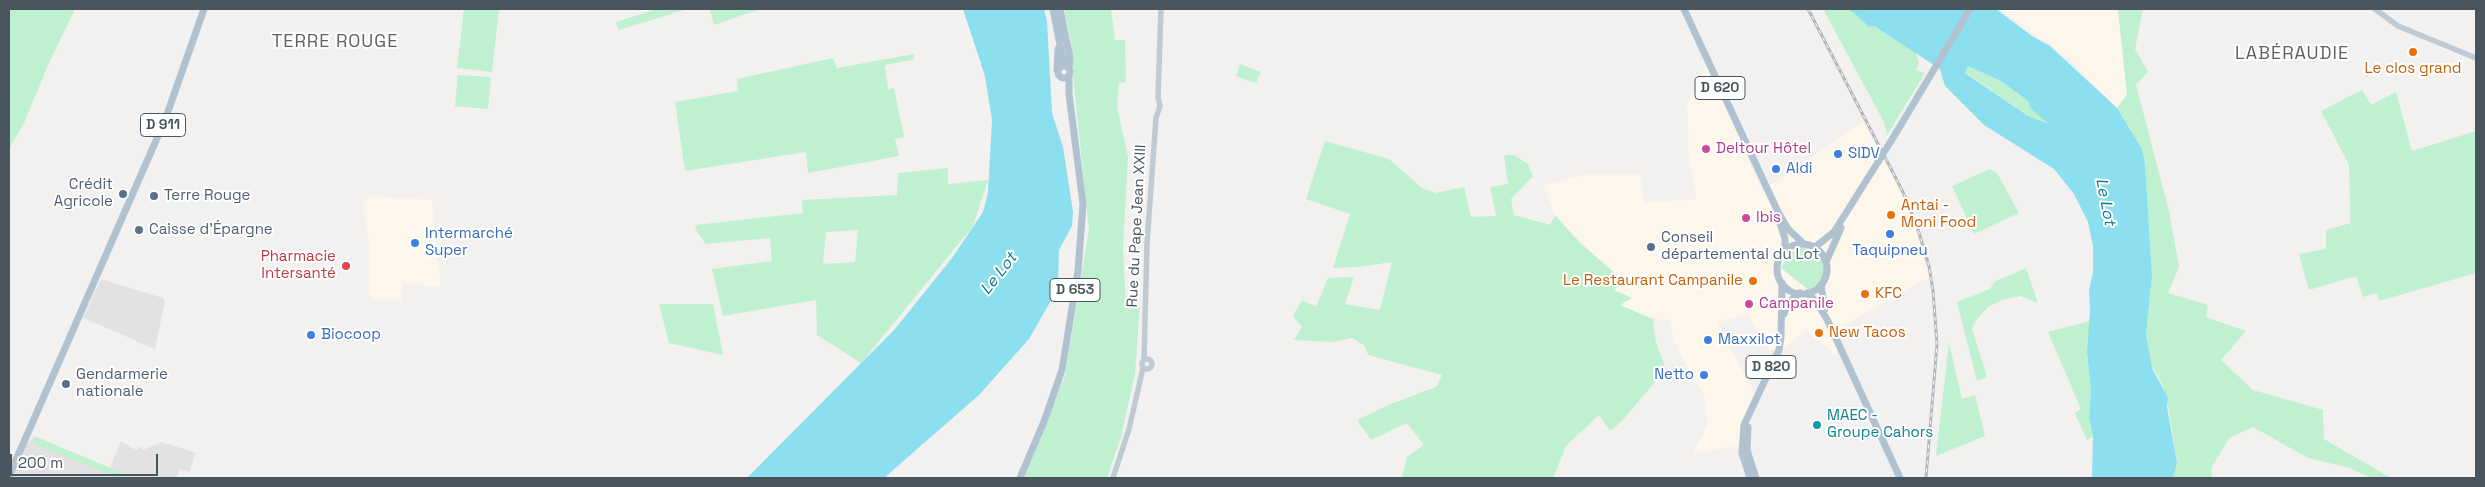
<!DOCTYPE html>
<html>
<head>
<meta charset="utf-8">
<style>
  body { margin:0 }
  #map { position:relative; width:2485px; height:487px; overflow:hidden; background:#f3f0f0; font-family:"Space Grotesk",sans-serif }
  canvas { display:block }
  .frame { position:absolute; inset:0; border:10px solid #48555e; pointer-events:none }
  .scale { position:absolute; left:10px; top:454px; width:148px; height:22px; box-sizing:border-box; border:2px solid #48555e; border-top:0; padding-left:6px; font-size:15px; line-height:18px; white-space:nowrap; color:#48555e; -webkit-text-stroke:4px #fff; paint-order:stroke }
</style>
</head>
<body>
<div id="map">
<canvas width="2485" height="487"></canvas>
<div class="frame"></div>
<div class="scale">200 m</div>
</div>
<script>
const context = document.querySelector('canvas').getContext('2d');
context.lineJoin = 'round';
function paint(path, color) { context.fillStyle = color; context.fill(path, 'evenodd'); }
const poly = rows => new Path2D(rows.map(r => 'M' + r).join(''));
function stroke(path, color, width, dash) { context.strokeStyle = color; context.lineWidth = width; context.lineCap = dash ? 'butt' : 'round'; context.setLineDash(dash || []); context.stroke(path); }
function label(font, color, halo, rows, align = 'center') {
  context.font = font + ' "Space Grotesk",sans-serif'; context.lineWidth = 4; context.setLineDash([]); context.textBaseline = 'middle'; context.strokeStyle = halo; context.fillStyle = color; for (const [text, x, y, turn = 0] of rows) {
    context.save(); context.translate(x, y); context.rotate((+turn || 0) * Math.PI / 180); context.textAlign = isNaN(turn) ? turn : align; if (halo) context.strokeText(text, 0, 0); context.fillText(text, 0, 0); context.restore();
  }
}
paint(poly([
  [1999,9,2118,9,2127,95,2117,108,2063,54],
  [1707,65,1762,191,1863,122,1896,182,1914,224,1929,277,1839,328,1837,356,1806,331,1779,352,1768,348,1748,314,1717,323,1756,396,1749,410,1744,445,1692,454,1708,425,1705,406,1708,403,1681,356,1673,337,1670,320,1653,319,1619,305,1614,290,1616,275,1601,262,1556,217,1543,186,1586,174,1639,174,1641,175,1644,203,1696,199,1689,158,1687,104],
  [369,196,432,200,441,287,403,283,401,301,370,299,370,252,363,202]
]), '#fdf6eb');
paint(poly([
  [101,279,163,298,165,301,155,349,83,318],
  [34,436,110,468,121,441,136,450,142,446,143,450,162,442,196,453,189,472,180,469,177,478,11,478,26,445]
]), '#e4e1e3');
paint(poly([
  [9,9,75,9,48,65,24,123,9,149],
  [464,9,499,9,492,72,457,68],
  [657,9,687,9,619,30,616,22],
  [710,9,760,9,714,25],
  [1064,9,1111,9,1115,40,1125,40,1126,82,1119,83,1117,107,1128,157,1123,249,1126,306,1140,306,1135,373,1121,437,1107,478,1024,478,1065,376,1089,229,1073,77,1071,41],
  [1823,9,1847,9,1854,13,1869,27,1874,26,1916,53,1919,64,1916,70,1925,73,1887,135,1885,124],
  [2118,9,2143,9,2135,49,2148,72,2136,85,2169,211,2179,267,2168,293,2208,305,2206,317,2246,331,2221,360,2253,390,2323,410,2324,439,2391,478,2371,478,2350,468,2308,458,2253,427,2229,438,2212,467,2211,478,2173,478,2177,463,2168,404,2163,386,2150,362,2146,335,2152,275,2145,163,2142,149,2117,108,2127,95],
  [914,54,914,59,911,60,885,65,888,89,894,88,904,137,895,139,899,156,808,173,806,152,685,171,675,102,738,91,737,79,833,58,837,68],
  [1240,64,1261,72,1256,83,1236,76],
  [1968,66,2001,81,2028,101,2030,108,2051,125,2028,116,1965,72],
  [458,75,491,77,488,109,455,106],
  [2362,90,2371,105,2396,92,2412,151,2476,131,2476,273,2379,301,2377,293,2363,297,2356,276,2309,290,2299,254,2326,249,2326,230,2350,223,2351,243,2349,165,2321,111],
  [1325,141,1389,159,1422,188,1435,193,1464,187,1471,217,1496,216,1490,187,1508,184,1504,155,1514,155,1528,164,1533,176,1511,199,1514,215,1550,225,1555,215,1579,242,1617,275,1619,285,1614,290,1632,298,1620,305,1653,319,1656,343,1666,369,1622,421,1610,431,1599,415,1566,446,1553,478,1402,478,1407,457,1424,445,1407,423,1371,440,1357,420,1393,403,1436,387,1442,375,1368,355,1365,346,1352,338,1332,342,1294,340,1302,327,1293,316,1302,300,1316,307,1328,278,1354,277,1345,304,1380,310,1392,262,1358,267,1333,268,1350,214,1306,199],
  [948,168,948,184,988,180,973,226,861,363,817,335,816,300,723,316,712,269,772,261,770,238,706,244,697,232,695,225,803,213,802,200,897,195,898,173],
  [858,230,855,262,823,264,826,232],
  [1990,169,1997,173,2019,213,1974,234,1952,186],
  [1802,247,1818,252,1825,266,1822,281,1809,290,1781,268,1788,254],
  [2026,268,2038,303,2020,296,2005,299,1989,306,1976,320,1972,329,1987,377,1977,381,1957,302,1990,289,1994,282],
  [659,304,713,304,723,355,669,343],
  [2090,321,2087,352,2091,391,2089,417,2093,437,2087,440,2075,413,2081,409,2048,332],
  [1949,343,1962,399,1975,395,1985,436,1936,456],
  [34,436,110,468,122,473,119,478,35,445]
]), '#bff0cf');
paint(poly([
  [963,9,1044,9,1047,21,1052,113,1063,147,1073,212,1072,226,1059,250,1058,283,1053,297,1029,339,979,395,884,478,747,478,895,329,952,258,983,212,988,193,992,120,985,76],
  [1847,9,1996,9,2032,36,2050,46,2117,108,2142,149,2145,163,2152,275,2146,335,2152,368,2168,398,2167,407,2177,463,2173,478,2092,478,2093,437,2089,417,2091,391,2087,352,2090,311,2089,291,2093,272,2093,246,2088,222,2074,194,2054,169,1984,125,1945,86,1940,69,1874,26,1869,27,1854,13],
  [1968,66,2001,81,2028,101,2030,108,2049,124,2028,116,1965,73]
]), '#8bdfee');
stroke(poly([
  [2375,9,2398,26,2476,58],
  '1142 364a5 5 0 1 1 10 0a5 5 0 1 1-10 0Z',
  [1144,360,1147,243,1156,118,1160,106,1158,97,1161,9],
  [1113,478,1129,429,1143,368]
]), '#becad4', 5.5);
stroke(poly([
  [1053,9,1064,65],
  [1060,9,1070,58,1069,68],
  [1684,9,1778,212,1788,229,1804,244],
  '1058 72a6 6 0 1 1 12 0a6 6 0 1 1-12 0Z',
  [1057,70,1058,49],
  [1896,133,1970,9],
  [1779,220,1785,239,1785,251],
  '1777 269a25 25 0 1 1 50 0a25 25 0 1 1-50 0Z',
  [1815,247,1834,232,1878,162],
  [1826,262,1841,228],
  [1821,285,1825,309],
  [1807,293,1816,301,1828,321,1900,478],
  [1784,314,1788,303,1800,293],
  [1748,427,1747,450,1756,478],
  [9,476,165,120,204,9],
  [1020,478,1045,419,1062,370,1078,271,1083,204,1069,94,1069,75],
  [1750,478,1742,453,1744,425,1779,350,1781,337,1782,283]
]), '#b0c2cf', 7);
const rail = poly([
  [1808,9,1903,192,1917,226,1929,266,1933,291,1937,344,1926,478]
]);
stroke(rail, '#b2b6bb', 3);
stroke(rail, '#fff', 1, [4]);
stroke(poly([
  [1878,162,1896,133]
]), '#b0c2cf', 7);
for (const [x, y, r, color] of [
  [2413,52,5,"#e8710a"],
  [1706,149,5,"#d1479c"],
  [1838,154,5,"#3f7fe0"],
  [1776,169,5,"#3f7fe0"],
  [123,194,5,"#5c6f8a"],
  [154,196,5,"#5c6f8a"],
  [1891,215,5,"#e8710a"],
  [1746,218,5,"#d1479c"],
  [139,230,5,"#5c6f8a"],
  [1890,234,5,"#3f7fe0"],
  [415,243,5,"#3f7fe0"],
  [1651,247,5,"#5c6f8a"],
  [346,266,5,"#e0444e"],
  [1753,281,5,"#e8710a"],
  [1865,294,5,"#e8710a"],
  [1749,304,5,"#d1479c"],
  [1819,333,5,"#e8710a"],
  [311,335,5,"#3f7fe0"],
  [1708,340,5,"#3f7fe0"],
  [1704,375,5,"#3f7fe0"],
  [66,384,5,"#5c6f8a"],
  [1817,425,5,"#0f9aa8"]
]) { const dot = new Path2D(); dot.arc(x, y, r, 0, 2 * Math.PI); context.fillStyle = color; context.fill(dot); stroke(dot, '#fff', 2); }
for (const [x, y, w] of [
  [1720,88,50],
  [163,125,45],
  [1075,290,50],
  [1771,367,50]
]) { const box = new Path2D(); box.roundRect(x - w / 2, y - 11.5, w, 23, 4); context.fillStyle = '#fff'; context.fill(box); stroke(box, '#48555e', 1); }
label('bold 14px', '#48555e', null, [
  ["D 620",1720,88],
  ["D 911",163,125],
  ["D 653",1075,290],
  ["D 820",1771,367]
]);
label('15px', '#c56008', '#fff', [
  ["Le clos grand",2413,69,"center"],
  ["Antai -",1901,206],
  ["Moni Food",1901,223],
  ["Le Restaurant Campanile",1743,281,"right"],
  ["KFC",1875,294],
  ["New Tacos",1829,333]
], 'left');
label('15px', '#b23c85', '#fff', [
  ["Deltour Hôtel",1716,149],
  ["Ibis",1756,218],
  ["Campanile",1759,304]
], 'left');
label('15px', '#366cbe', '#fff', [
  ["SIDV",1848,154],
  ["Aldi",1786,169],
  ["Intermarché",425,234],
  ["Super",425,251],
  ["Taquipneu",1890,251,"center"],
  ["Biocoop",321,335],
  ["Maxxilot",1718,340],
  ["Netto",1694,375,"right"]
], 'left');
label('15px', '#4e5e75', '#fff', [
  ["Crédit",113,185,"right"],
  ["Agricole",113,202,"right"],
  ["Terre Rouge",164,196],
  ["Caisse d'Épargne",149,230],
  ["Conseil",1661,238],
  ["départemental du Lot",1661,255],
  ["Gendarmerie",76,375],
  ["nationale",76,392]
], 'left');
label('15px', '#48555e', '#fff', [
  ["Rue du Pape Jean XXIII",1137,226,-87]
]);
label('15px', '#be3a42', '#fff', [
  ["Pharmacie",336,257],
  ["Intersanté",336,274]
], 'right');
label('15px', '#0d838f', '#fff', [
  ["MAEC -",1827,416],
  ["Groupe Cahors",1827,433]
], 'left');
label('italic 16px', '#0b7c8f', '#fff', [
  ["Le Lot",2105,202,79],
  ["Le Lot",999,274,-52]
]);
context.letterSpacing = '1px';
label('18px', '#5d6165', '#fff', [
  ["TERRE ROUGE",335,42],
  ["LABÉRAUDIE",2292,54]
]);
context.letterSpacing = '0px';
</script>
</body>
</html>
